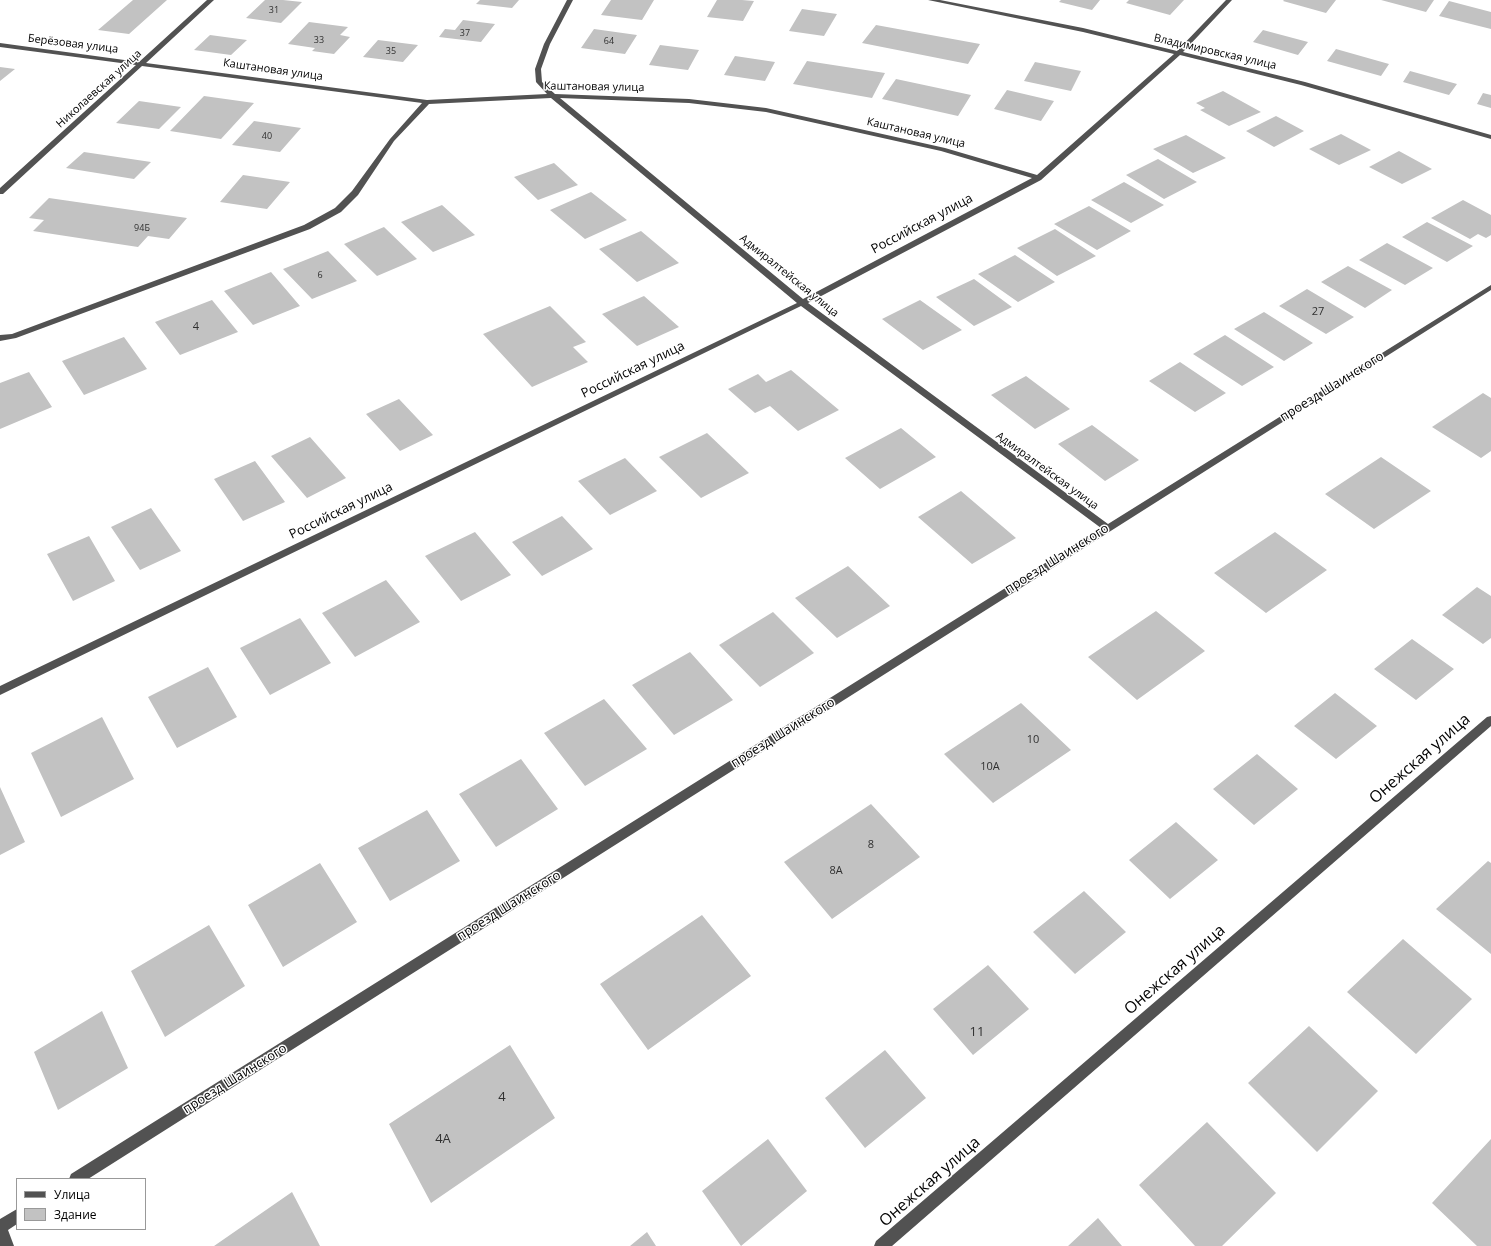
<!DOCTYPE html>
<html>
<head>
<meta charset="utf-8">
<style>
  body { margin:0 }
  #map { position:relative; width:1491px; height:1246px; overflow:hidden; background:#fff; font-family:"Open Sans",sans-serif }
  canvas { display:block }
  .legend { position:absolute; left:16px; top:1178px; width:130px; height:52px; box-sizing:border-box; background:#fff; border:1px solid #999; margin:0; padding:5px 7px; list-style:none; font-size:12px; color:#000 }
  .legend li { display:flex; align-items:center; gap:8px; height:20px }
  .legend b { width:20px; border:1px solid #999 }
</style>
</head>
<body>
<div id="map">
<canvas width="1491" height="1246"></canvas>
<ul class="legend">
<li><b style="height:5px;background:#525252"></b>Улица</li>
<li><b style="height:11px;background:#c2c2c2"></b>Здание</li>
</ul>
</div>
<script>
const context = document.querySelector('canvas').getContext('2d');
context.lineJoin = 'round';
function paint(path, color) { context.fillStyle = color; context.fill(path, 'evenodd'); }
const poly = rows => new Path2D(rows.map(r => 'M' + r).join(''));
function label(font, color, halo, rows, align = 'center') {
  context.font = font + ' "Open Sans",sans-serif'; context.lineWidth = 3; context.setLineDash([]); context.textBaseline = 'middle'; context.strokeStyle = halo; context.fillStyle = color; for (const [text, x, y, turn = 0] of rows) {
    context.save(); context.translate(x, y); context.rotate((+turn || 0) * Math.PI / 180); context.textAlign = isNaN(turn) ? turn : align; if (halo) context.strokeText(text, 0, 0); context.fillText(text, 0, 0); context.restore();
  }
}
paint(poly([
  [133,0,167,0,129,34,98,30],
  [265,0,283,0,302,2,281,23,246,18],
  [480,0,519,0,512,8,476,4],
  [611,0,654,0,642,20,601,15],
  [717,0,742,0,754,1,743,21,707,17],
  [1061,0,1100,0,1092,10,1059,2],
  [1129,0,1184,0,1170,15,1126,3],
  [1284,0,1336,0,1326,13,1283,1],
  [1381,0,1434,0,1426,12],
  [1449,1,1491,12,1491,29,1439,16],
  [802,9,837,14,824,36,789,31],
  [463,20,495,24,481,42,439,37,445,29,455,30],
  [309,22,348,27,340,35,350,37,334,54,312,51,315,48,288,44],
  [876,25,980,44,968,64,862,43],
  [594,29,637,35,625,54,581,48],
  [1263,30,1308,42,1298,55,1253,42],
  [210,35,247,40,231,55,194,50],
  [378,40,418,45,403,62,363,57],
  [660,45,699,50,688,70,649,65],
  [1336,49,1389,64,1381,76,1327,61],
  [735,56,775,62,765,81,724,75],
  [807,61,885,73,872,98,793,84],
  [1035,62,1081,71,1071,91,1024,81],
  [0,67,15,69,0,81],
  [1410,71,1457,84,1449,95,1403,82],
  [896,79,971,95,958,116,882,99],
  [1007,90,1054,101,1041,121,994,109],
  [1223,91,1261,112,1229,126,1200,110,1205,108,1196,103],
  [1483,93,1491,95,1491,108,1477,104],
  [204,96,254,103,221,139,170,131],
  [139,101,181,107,159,129,116,123],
  [1276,116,1304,131,1274,147,1246,131],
  [254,121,301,128,280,152,232,145],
  [1341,134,1371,150,1339,165,1309,149],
  [1186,135,1226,158,1193,173,1153,149],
  [1399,151,1432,169,1402,184,1369,167],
  [84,152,151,162,134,179,66,168],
  [1158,159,1197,182,1164,199,1126,175],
  [554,163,578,185,538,200,514,177],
  [243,175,290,182,267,209,220,202],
  [1124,182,1164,205,1131,223,1091,200],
  [591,192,627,220,585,239,550,210],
  [49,198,187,218,169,239,148,236,138,247,33,231,44,220,29,218],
  [1463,200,1491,215,1491,235,1486,238,1478,234,1470,239,1431,218],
  [442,205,475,235,433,252,401,222],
  [1089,206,1131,231,1097,250,1054,224],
  [1427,222,1473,246,1447,262,1402,237],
  [384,227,417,259,377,276,344,244],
  [1055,229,1096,256,1057,276,1017,248],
  [641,231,679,263,637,282,599,249],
  [1387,243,1433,268,1405,285,1359,260],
  [328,251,357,281,312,299,283,269],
  [1015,255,1055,282,1018,302,978,274],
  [1348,266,1392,290,1365,308,1321,282],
  [271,272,300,306,253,325,224,291],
  [974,279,1012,307,974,326,936,297],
  [1307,289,1354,317,1326,334,1279,306],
  [644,296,679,327,637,346,602,314],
  [212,300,238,332,180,355,155,322],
  [920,300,962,330,923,350,882,319],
  [550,306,586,342,573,347,588,362,532,387,483,334],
  [1264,312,1313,343,1284,361,1234,329],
  [1225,335,1274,367,1242,386,1193,354],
  [124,337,147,369,84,395,62,361],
  [1180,362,1226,393,1195,412,1149,381],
  [791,370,839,410,798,431,770,406,755,413,728,389,758,374,766,382],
  [29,372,52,407,0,429,0,383],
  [1026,376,1070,409,1035,429,991,395],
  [1483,393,1491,398,1491,451,1481,458,1432,427],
  [399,399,433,435,400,451,366,414],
  [1092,425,1139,460,1105,481,1058,444],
  [901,428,936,457,880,489,845,458],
  [707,433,749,473,701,498,659,457],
  [310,437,346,478,307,498,271,456],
  [1381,457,1431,491,1374,529,1325,494],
  [625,458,657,491,610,515,578,481],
  [255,461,285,502,243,521,214,479],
  [961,491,1016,538,972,564,918,517],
  [151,508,181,551,140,570,111,527],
  [562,516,593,549,542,576,512,542],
  [475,532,511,575,461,601,425,556],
  [1275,532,1327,570,1266,613,1214,573],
  [89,536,115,581,73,601,47,554],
  [848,566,890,606,837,638,795,598],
  [386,580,420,622,355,657,322,613],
  [1477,587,1491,596,1491,638,1483,644,1442,615],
  [1156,611,1205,651,1137,700,1088,657],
  [773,612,814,653,760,687,719,645],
  [300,618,331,663,270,695,240,648],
  [1412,639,1454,669,1416,700,1374,669],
  [690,652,733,700,674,735,632,685],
  [208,667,237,717,177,748,148,697],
  [1335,693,1377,726,1336,759,1294,726],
  [604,699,647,749,585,786,544,733],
  [1021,703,1071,750,993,803,944,754],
  [102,717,134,779,61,817,31,753],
  [1257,754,1298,789,1254,825,1213,789],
  [521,759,558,809,496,847,459,794],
  [0,787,25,842,0,855],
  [871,804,920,857,832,919,784,862],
  [427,810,460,861,390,901,358,848],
  [1176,822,1218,860,1170,899,1129,860],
  [1488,861,1491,863,1491,954,1436,909],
  [320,863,357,922,283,967,248,905],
  [1084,891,1126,932,1075,974,1033,932],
  [702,915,751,976,648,1050,600,984],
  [209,925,245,986,165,1037,131,971],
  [1403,939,1472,999,1416,1054,1347,992],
  [988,965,1029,1009,973,1055,933,1009],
  [102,1011,128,1068,58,1110,34,1052],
  [1309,1026,1378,1091,1317,1152,1248,1083],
  [510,1045,555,1118,431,1203,389,1124],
  [885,1050,926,1098,865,1148,825,1098],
  [1207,1122,1276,1193,1222,1246,1195,1246,1139,1185],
  [768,1139,807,1191,741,1246,702,1191],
  [1491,1139,1491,1246,1477,1246,1432,1203],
  [292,1192,320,1246,214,1246],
  [1098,1218,1122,1246,1068,1246],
  [647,1232,656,1246,630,1246]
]), '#c2c2c2');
paint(poly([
  [207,0,214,0,146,63,427,100,547,94,536,82,535,69,544,44,567,0,573,0,550,44,541,69,542,82,555,94,689,99,766,108,945,148,1037,175,1174,54,1083,32,928,0,940,0,1083,28,1177,51,1226,0,1232,0,1183,52,1305,82,1491,135,1491,139,1301,85,1180,55,1041,180,808,303,1108,524,1491,285,1491,290,88,1179,69,1179,71,1174,1101,528,801,306,0,695,0,686,797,303,551,98,429,104,394,141,358,195,341,212,310,229,16,338,0,341,0,335,12,334,304,225,335,208,352,191,390,139,422,103,142,66,3,194,0,194,0,188,136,65,0,47,0,43,139,62,207,0],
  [560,98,689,103,766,112,941,151,1032,178,803,299,560,98],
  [1491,716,1491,726,892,1246,874,1246,876,1241,1487,717,1491,716],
  [17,1209,17,1224,8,1230,14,1246,0,1246,0,1219,17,1209]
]), '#525252');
label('9px', '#303030', null, [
  ["31",274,10],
  ["37",465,33],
  ["33",319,40],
  ["64",609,41],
  ["35",391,51],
  ["40",267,136],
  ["94Б",142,228],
  ["6",320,275]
]);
label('11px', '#000', '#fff', [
  ["Берёзовая улица",73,44,7],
  ["Владимировская улица",1215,52,13],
  ["Каштановая улица",273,70,8],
  ["Каштановая улица",594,87,1],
  ["Николаевская улица",99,89,-42],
  ["Каштановая улица",916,133,13],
  ["Адмиралтейская улица",789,276,39],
  ["Адмиралтейская улица",1047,471,36]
]);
label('11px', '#303030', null, [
  ["27",1318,312],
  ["4",196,327],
  ["10",1033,740],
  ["10А",990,767],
  ["8",871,845],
  ["8А",836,871]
]);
label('13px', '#000', '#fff', [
  ["Российская улица",922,224,-28],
  ["Российская улица",633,370,-26],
  ["проезд Шаинского",1332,387,-32],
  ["Российская улица",341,511,-26],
  ["проезд Шаинского",1057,559,-32],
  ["проезд Шаинского",783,733,-32],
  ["проезд Шаинского",509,906,-32],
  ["проезд Шаинского",235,1079,-32]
]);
label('13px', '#303030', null, [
  ["11",977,1032],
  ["4",502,1097],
  ["4А",443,1139]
]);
label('16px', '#000', '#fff', [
  ["Онежская улица",1420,759,-41],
  ["Онежская улица",1175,970,-41],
  ["Онежская улица",930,1182,-41]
]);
</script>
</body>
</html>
